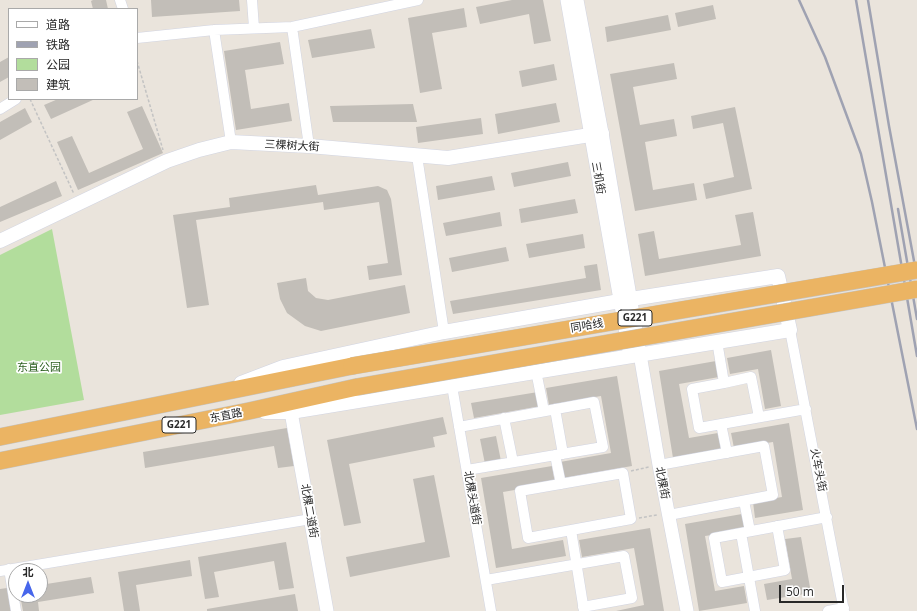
<!DOCTYPE html>
<html>
<head>
<meta charset="utf-8">
<style>
  body { margin:0 }
  #map { position:relative; width:917px; height:611px; overflow:hidden; background:#eae4dc; font-family:"Open Sans","Noto Sans SC",sans-serif }
  canvas { display:block }
  .legend { position:absolute; left:8px; top:8px; width:130px; height:92px; box-sizing:border-box; background:#fff; border:1px solid #a9a9a9; margin:0; padding:5px 7px; list-style:none; font-size:12px; color:#292929 }
  .legend li { display:flex; align-items:center; gap:8px; height:20px }
  .legend b { width:20px; border:1px solid #a9a9a9 }
  .north { position:absolute; left:8px; top:563px; width:40px; height:40px; box-sizing:border-box; background:#fff; border:1px solid #a9a9a9; border-radius:50%; rotate:0deg; font-size:11px; font-weight:700; line-height:16px; text-align:center; color:#292929 }
  .north::after { content:''; display:block; margin:auto; width:14px; height:18px; background:#4766eb; clip-path:polygon(50% 0,100% 100%,50% 72%,0 100%) }
  .scale { position:absolute; left:779px; top:585px; width:65px; height:18px; box-sizing:border-box; border:2px solid #292929; border-top:0; padding-left:5px; font-size:12px; line-height:14px; white-space:nowrap; color:#292929; -webkit-text-stroke:3px #fff; paint-order:stroke }
</style>
</head>
<body>
<div id="map">
<canvas width="917" height="611"></canvas>
<ul class="legend">
<li><b style="height:5px;background:#fff"></b>道路</li>
<li><b style="height:5px;background:#9fa2b2"></b>铁路</li>
<li><b style="height:11px;background:#b2dd9c"></b>公园</li>
<li><b style="height:11px;background:#c2beb8"></b>建筑</li>
</ul>
<div class="north">北</div>
<div class="scale">50 m</div>
</div>
<script>
const context = document.querySelector('canvas').getContext('2d');
context.lineJoin = 'round';
function paint(path, color) { context.fillStyle = color; context.fill(path, 'evenodd'); }
const poly = rows => new Path2D(rows.map(r => 'M' + r).join(''));
function stroke(path, color, width, dash) { context.strokeStyle = color; context.lineWidth = width; context.lineCap = dash ? 'butt' : 'round'; context.setLineDash(dash || []); context.stroke(path); }
function label(font, color, halo, rows, align = 'center') {
  context.font = font + ' "Open Sans","Noto Sans SC",sans-serif'; context.lineWidth = 3.5; context.setLineDash([]); context.textBaseline = 'middle'; context.strokeStyle = halo; context.fillStyle = color; for (const [text, x, y, turn = 0] of rows) {
    context.save(); context.translate(x, y); context.rotate((+turn || 0) * Math.PI / 180); context.textAlign = isNaN(turn) ? turn : align; if (halo) context.strokeText(text, 0, 0); context.fillText(text, 0, 0); context.restore();
  }
}
paint(poly([
  [52,229,84,400,0,415,0,255]
]), '#b2dd9c');
paint(poly([
  [93,0,106,0,108,9,93,9,91,1],
  [151,0,239,0,240,11,152,17],
  [512,0,543,0,551,41,534,44,529,14,480,24,476,7],
  [713,5,716,19,678,27,675,13],
  [464,8,467,27,432,33,442,89,420,93,408,18],
  [668,15,671,30,607,42,605,27],
  [371,29,375,48,312,58,308,40],
  [280,42,284,64,245,70,251,109,289,103,292,121,236,130,224,51],
  [9,57,9,77,0,82,0,62],
  [674,63,677,79,633,87,640,125,674,119,677,136,645,142,653,190,694,183,697,200,635,211,610,74],
  [554,64,557,80,522,87,519,71],
  [58,99,95,99,51,119,44,105],
  [556,103,560,122,498,134,495,114],
  [413,104,417,122,333,122,330,106],
  [142,106,163,153,78,190,57,142,72,136,89,173,143,149,127,112],
  [735,107,752,189,706,199,703,184,734,177,723,123,693,129,691,116],
  [25,108,32,122,0,140,0,122],
  [481,118,483,134,418,143,416,127],
  [568,162,571,176,514,187,511,173],
  [492,176,495,190,438,200,436,186],
  [56,181,62,196,0,222,0,207],
  [316,185,318,195,378,186,387,190,391,199,402,275,369,280,367,266,388,263,379,202,324,210,323,202,196,220,209,305,187,308,173,215,230,207,229,198],
  [575,199,578,213,521,223,519,209],
  [500,212,502,226,446,236,443,223],
  [753,212,761,256,645,276,638,234,654,231,659,259,741,245,735,215],
  [583,234,585,248,529,258,526,244],
  [506,247,509,261,452,272,449,258],
  [597,264,601,290,453,314,450,301,586,278,584,266],
  [306,278,308,291,316,298,328,300,405,285,410,313,321,331,305,326,287,313,280,299,277,283],
  [771,350,781,406,765,409,758,369,730,374,727,358],
  [716,361,719,377,679,384,689,438,718,433,721,450,673,458,659,371],
  [617,376,632,466,563,478,560,462,611,453,601,396,549,405,546,388],
  [538,392,541,406,474,418,471,403],
  [443,417,447,434,433,437,435,447,349,464,361,523,344,526,327,440],
  [789,423,803,510,755,518,753,502,782,497,773,442,734,448,731,433],
  [287,428,294,466,278,468,274,446,145,468,143,452],
  [496,436,501,461,485,464,480,439],
  [552,466,555,483,503,492,512,549,563,540,566,556,496,568,481,478],
  [434,475,450,557,350,577,346,557,425,542,413,479],
  [742,514,745,530,705,536,715,591,744,586,747,603,699,611,685,524],
  [650,528,664,611,616,611,644,605,634,548,582,557,579,540],
  [801,537,811,593,767,600,764,584,792,579,785,539],
  [286,542,294,588,279,590,274,561,214,572,219,597,205,599,198,557],
  [190,560,192,576,136,585,140,611,124,611,118,572],
  [91,577,94,593,38,602,39,611,23,611,20,595,40,595,40,585],
  [7,588,11,611,0,611,0,589],
  [295,594,298,611,207,611,207,609]
]), '#c2beb8');
const minor = poly([
  [120,0,123,9],
  [252,0,254,28],
  [292,27,309,146],
  [214,30,231,142],
  [137,38,214,30,292,27,418,0],
  [0,109,16,99],
  [417,156,444,332],
  [790,330,844,611],
  [717,341,724,383,692,389,699,428,806,409],
  [536,371,544,411],
  [724,383,751,377,759,417],
  [452,386,491,611],
  [555,409,563,454],
  [504,418,513,462],
  [721,424,727,453],
  [459,427,594,402,603,447,467,470],
  [555,455,561,484],
  [659,465,764,446,773,495,669,515],
  [623,473,631,519,528,538,520,491,623,473],
  [744,501,750,531],
  [777,526,785,570,722,582,714,538,827,517],
  [571,530,584,611],
  [741,533,755,611],
  [9,569,16,611],
  [0,571,311,519],
  [486,580,624,556,632,598,583,607],
  [828,611,844,608]
]);
const tertiary = poly([
  [567,0,630,356],
  [577,0,602,133,659,465,687,611],
  [291,412,327,611]
]);
const secondary = poly([
  [0,241,167,161,199,150,231,142,309,146,448,158,602,133],
  [241,383,283,367,444,332,631,299,778,276,790,330,291,412,265,412]
]);
const trunk = poly([
  [0,437,352,366],
  [0,461,249,411,357,387]
]);
stroke(minor, '#d1d4e1', 11);
stroke(tertiary, '#d1d4e1', 14);
stroke(secondary, '#d1d4e1', 15);
stroke(trunk, '#c3c3c3', 18);
stroke(poly([
  [137,61,163,150],
  [30,99,74,194],
  [631,471,649,467],
  [639,518,657,515]
]), '#c3c3c3', 1.5, [3, 2]);
stroke(minor, '#fff', 10);
stroke(tertiary, '#fff', 13);
stroke(secondary, '#fff', 14);
stroke(trunk, '#ebb463', 17);
stroke(poly([
  [799,0,825,57,861,154,872,202,917,429],
  [856,0,917,356],
  [868,0,889,126,917,277],
  [898,209,917,319]
]), '#9fa2b2', 2.5);
const trunkBridge = poly([
  [352,366,917,270],
  [357,387,917,289]
]);
stroke(trunkBridge, '#c3c3c3', 18, []);
stroke(trunkBridge, '#ebb463', 17);
for (const [x, y, w] of [
  [635,318,34],
  [179,425,34]
]) { const box = new Path2D(); box.roundRect(x - w / 2, y - 8, w, 16, 3); context.fillStyle = '#fff'; context.fill(box); stroke(box, '#292929', 1); }
label('bold 10px', '#292929', null, [
  ["G221",635,318],
  ["G221",179,425]
]);
label('11px', '#292929', '#fff', [
  ["三棵树大街",292,146,3],
  ["三机街",598,178,80],
  ["同哈线",587,326,-10],
  ["东直路",226,416,-11],
  ["火车头街",818,470,79],
  ["北棵街",662,483,79],
  ["北棵头道街",472,498,80],
  ["北棵二道街",309,511,80]
]);
label('11px', '#2c5f1f', '#fff', [
  ["东直公园",39,368]
]);
</script>
</body>
</html>
